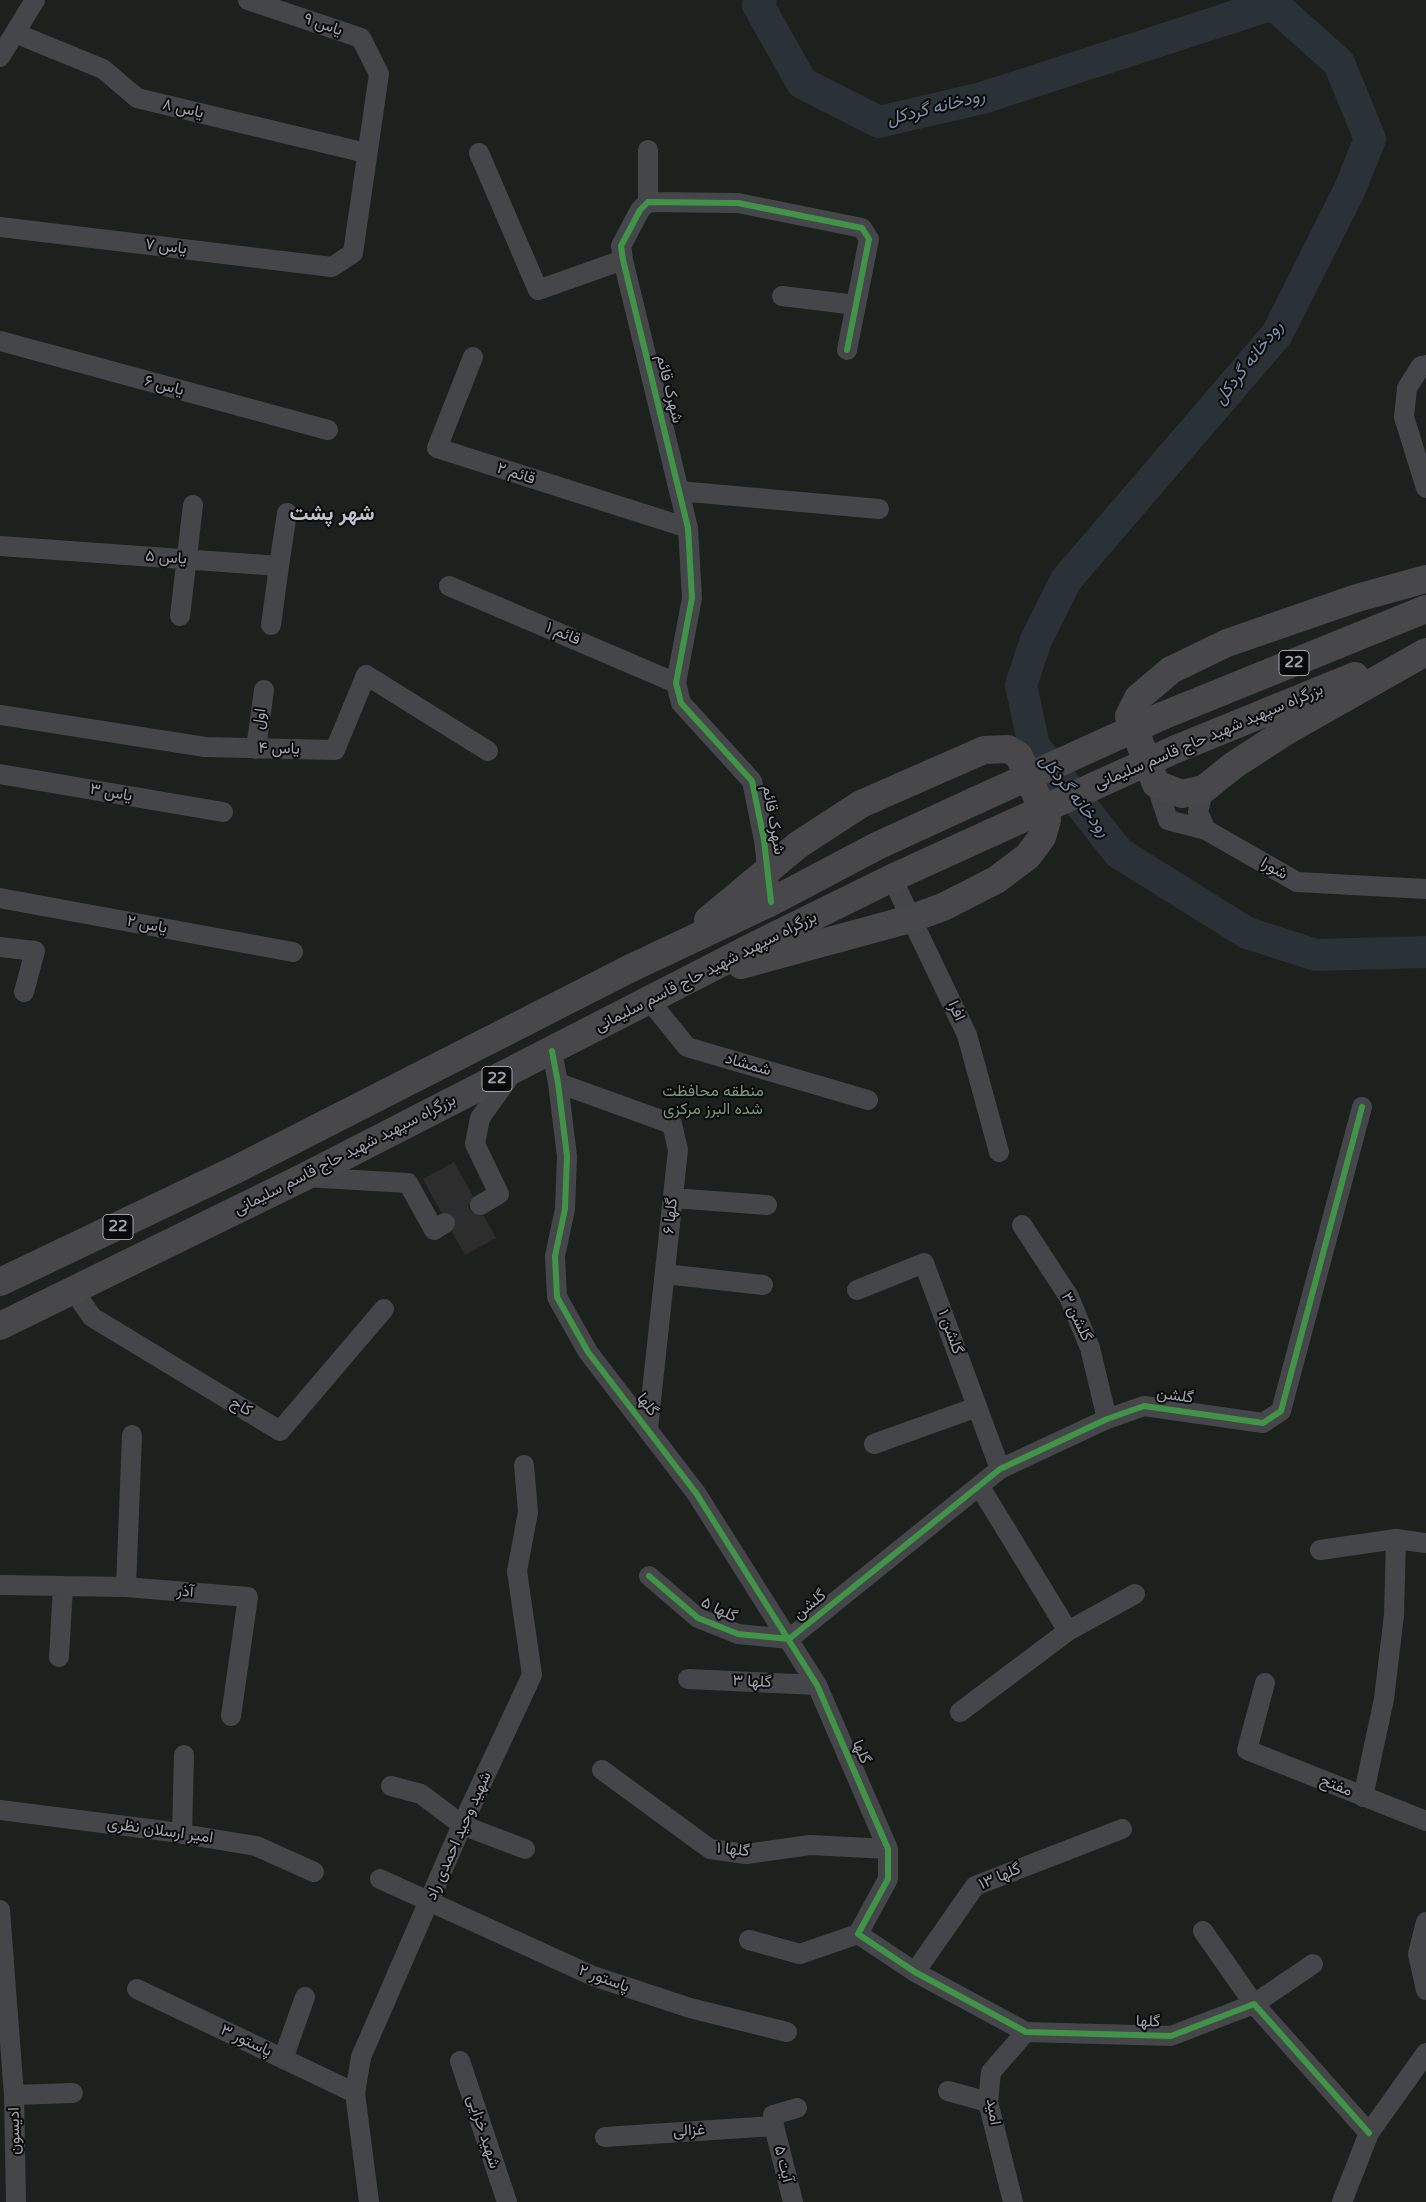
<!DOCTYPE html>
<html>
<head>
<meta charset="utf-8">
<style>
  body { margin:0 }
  canvas { display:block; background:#0f0f10 }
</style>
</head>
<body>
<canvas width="1426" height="2202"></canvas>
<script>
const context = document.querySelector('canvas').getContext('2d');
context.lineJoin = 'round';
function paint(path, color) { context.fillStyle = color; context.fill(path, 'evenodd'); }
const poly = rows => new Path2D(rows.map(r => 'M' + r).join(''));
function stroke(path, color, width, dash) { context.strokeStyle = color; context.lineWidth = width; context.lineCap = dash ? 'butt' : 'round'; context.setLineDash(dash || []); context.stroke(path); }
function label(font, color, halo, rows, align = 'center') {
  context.font = font + ' "Varela Round",Vazirmatn,sans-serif'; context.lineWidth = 4; context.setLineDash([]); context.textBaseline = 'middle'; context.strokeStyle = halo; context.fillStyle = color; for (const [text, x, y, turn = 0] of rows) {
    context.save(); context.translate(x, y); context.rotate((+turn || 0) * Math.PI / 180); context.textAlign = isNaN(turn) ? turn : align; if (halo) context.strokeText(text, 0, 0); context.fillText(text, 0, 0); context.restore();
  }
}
paint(poly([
  [0,0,1426,0,1426,2202,0,2202]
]), '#1c211d');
stroke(poly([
  [761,0,758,5,802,83,879,122,982,98,1273,4,1339,63,1370,139,1349,191,1277,334,1066,580,1036,640,1021,685,1034,746,1119,853,1247,933,1316,955,1426,952]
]), '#2b3237', 32);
paint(poly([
  [454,1162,473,1196,468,1205,470,1210,475,1215,484,1216,496,1238,465,1255,452,1232,457,1223,455,1217,450,1212,441,1212,423,1179]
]), '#2d2d2e');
stroke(poly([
  [445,1223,480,1205]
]), '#2c2d30', 20, [20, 10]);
stroke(poly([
  [15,33,103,69,137,98,366,153],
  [0,57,35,0],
  [479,153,538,290,623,260],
  [648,202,648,150],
  [0,227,332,267,353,253,379,74,361,38,248,0],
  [782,296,856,305],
  [0,341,328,430],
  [473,357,437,448,688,528],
  [1426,365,1421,366,1407,388,1404,417,1426,488],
  [679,491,879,509],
  [0,546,279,566,287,513],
  [449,586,676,683],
  [180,616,193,505],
  [271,625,279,566],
  [0,715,205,747,335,750,366,675,488,751],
  [256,749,264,690],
  [0,774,223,812],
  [1156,784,1168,820,1206,830,1297,882,1426,889],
  [1204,789,1198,812,1206,830],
  [892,878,967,1035,999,1152],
  [0,898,293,952],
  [771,902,764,840,752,781,681,703,676,683,692,598,688,528,623,260,621,246,640,210,648,202,738,203,862,228,869,239,847,350],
  [0,947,35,951,24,992],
  [649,1000,687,1047,868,1100],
  [552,1051,558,1083,567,1156,565,1209,555,1256,557,1297,588,1352,696,1493,817,1685,888,1849,888,1879,858,1934],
  [558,1083,672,1124,678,1150,648,1428],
  [304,1177,408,1183,434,1230,445,1223],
  [673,1198,767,1205],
  [480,1205,499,1194,475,1144,480,1118,513,1072],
  [1022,1225,1069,1297,1090,1348,1107,1419],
  [665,1274,763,1285],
  [857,1290,924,1263,1000,1469],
  [74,1291,92,1317,280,1431,384,1309],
  [874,1444,977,1407],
  [980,1487,1068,1631],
  [1396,1539,1426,1543],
  [1320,1550,1396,1539,1394,1615,1384,1699,1363,1797],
  [649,1576,698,1618,738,1634,789,1639,1000,1469,1107,1419,1144,1406,1263,1423,1281,1411,1362,1107],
  [0,1585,126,1587,248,1597,231,1716],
  [126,1587,132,1435],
  [59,1657,63,1586],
  [688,1679,817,1685],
  [1265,1683,1247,1750,1426,1821],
  [960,1712,1068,1631,1135,1594],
  [602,1770,710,1849,746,1854,810,1845,888,1849],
  [391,1786,421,1794,462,1825,525,1849],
  [0,1810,165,1831,256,1846,314,1872],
  [182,1834,184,1755],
  [380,1879,593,1976,690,2008,787,2032],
  [0,1910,14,2095,16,2202],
  [1426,1922,1418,1954,1426,1990],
  [1203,1931,1254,2004,1313,1964],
  [858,1934,915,1972,1026,2032,1171,2036,1254,2004,1369,2133],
  [749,1940,800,1954,858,1934],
  [915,1972,975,1886,1122,1829],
  [137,1989,355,2093],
  [283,2059,305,1997],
  [460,2061,507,2202],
  [948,2091,988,2102],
  [14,2095,73,2093],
  [605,2137,774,2126],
  [369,2202,355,2093,361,2057,462,1825,532,1675,517,1571,528,1512,524,1465],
  [793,2202,774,2126,773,2115,797,2108],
  [1013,2202,988,2102,991,2072,1026,2032],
  [1342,2202,1369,2133,1426,2053]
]), '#45464a', 20);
stroke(poly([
  [1426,579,1357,598,1227,643,1171,670,1138,698,1129,716,1156,784,1182,794,1204,789,1234,765,1288,730,1426,652],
  [1162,716,1426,609],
  [1176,749,1355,676],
  [708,920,798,845,861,804,984,750,1008,749,1019,756,1047,820,1042,837,1028,856,996,880,943,907,910,919,741,965],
  [0,1282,235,1170,629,969,771,902,877,846,977,800],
  [0,1326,304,1177,756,945,892,878,993,832]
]), '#48484a', 28);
stroke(poly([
  [977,800,1162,716],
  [993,832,1176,749]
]), '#48484a', 28);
stroke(poly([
  [771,902,764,840,752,781,681,703,676,683,692,598,688,528,623,260,621,246,640,210,648,202,738,203,862,228,869,239,847,350],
  [552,1051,558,1083,567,1156,565,1209,555,1256,557,1297,588,1352,696,1493,817,1685,888,1849,888,1879,858,1934,915,1972,1026,2032,1171,2036,1254,2004,1369,2133],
  [649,1576,698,1618,738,1634,789,1639,1000,1469,1107,1419,1144,1406,1263,1423,1281,1411,1362,1107]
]), '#419447', 6);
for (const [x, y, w] of [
  [1294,663,30],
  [497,1079,30],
  [118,1227,30]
]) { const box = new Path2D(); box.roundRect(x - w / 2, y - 12.5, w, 25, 4); context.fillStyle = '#0a0a0b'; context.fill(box); stroke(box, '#a2a5b0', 1); }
label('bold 15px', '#a2a5b0', null, [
  ["22",1294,663],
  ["22",497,1079],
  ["22",118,1227]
]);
label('16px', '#a2a5b0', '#0a0a0b', [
  ["یاس ۹",323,25,19],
  ["یاس ۸",183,109,13],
  ["یاس ۷",166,247,7],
  ["یاس ۶",164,386,15],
  ["شهرک قائم",669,389,76],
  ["قائم ۲",516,474,18],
  ["یاس ۵",166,558,4],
  ["قائم ۱",563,634,23],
  ["اول",260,719,-82],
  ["بزرگراه سپهبد شهید حاج قاسم سلیمانی",1209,737,-23],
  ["یاس ۴",279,749,1],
  ["یاس ۳",111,793,10],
  ["شهرک قائم",773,820,80],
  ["شورا",1274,869,30],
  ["یاس ۲",147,925,11],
  ["بزرگراه سپهبد شهید حاج قاسم سلیمانی",706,972,-27],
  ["افرا",956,1011,65],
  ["شمشاد",748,1065,16],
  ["بزرگراه سپهبد شهید حاج قاسم سلیمانی",345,1155,-27],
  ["گلها ۶",671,1216,-84],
  ["گلشن ۳",1076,1317,65],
  ["گلشن ۱",950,1332,70],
  ["گلشن",1175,1396,8],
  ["گلها",647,1405,52],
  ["کاج",241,1407,31],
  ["آذر",185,1592,4],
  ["گلشن",810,1605,-39],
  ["گلها ۵",719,1610,26],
  ["گلها ۳",752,1682,3],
  ["گلها",861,1752,67],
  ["مفتح",1336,1786,22],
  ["امیر ارسلان نظری",160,1831,8],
  ["شهید وحید احمدی راد",459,1836,-66],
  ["گلها ۱",733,1850,6],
  ["گلها ۱۳",1000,1877,-23],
  ["پاستور ۲",604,1979,20],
  ["گلها",1148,2022,1],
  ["پاستور ۳",246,2041,25],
  ["امید",993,2112,81],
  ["ادیسون",15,2131,-91],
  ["غزالی",689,2131,-3],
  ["شهید خزایی",483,2132,72],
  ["آیت ۵",783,2164,76]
]);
label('16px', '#7b997f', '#0a0a0b', [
  ["منطقه محافظت",713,1092],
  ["شده البرز مرکزی",713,1110]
]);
label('italic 18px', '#7c90a7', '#0a0a0b', [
  ["رودخانه گردکل",936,108,-14],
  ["رودخانه گردکل",1249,363,-52],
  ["رودخانه گردکل",1074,796,51]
]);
label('bold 21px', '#c2c4cc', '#0a0a0b', [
  ["شهر پشت",332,514]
]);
</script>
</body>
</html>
